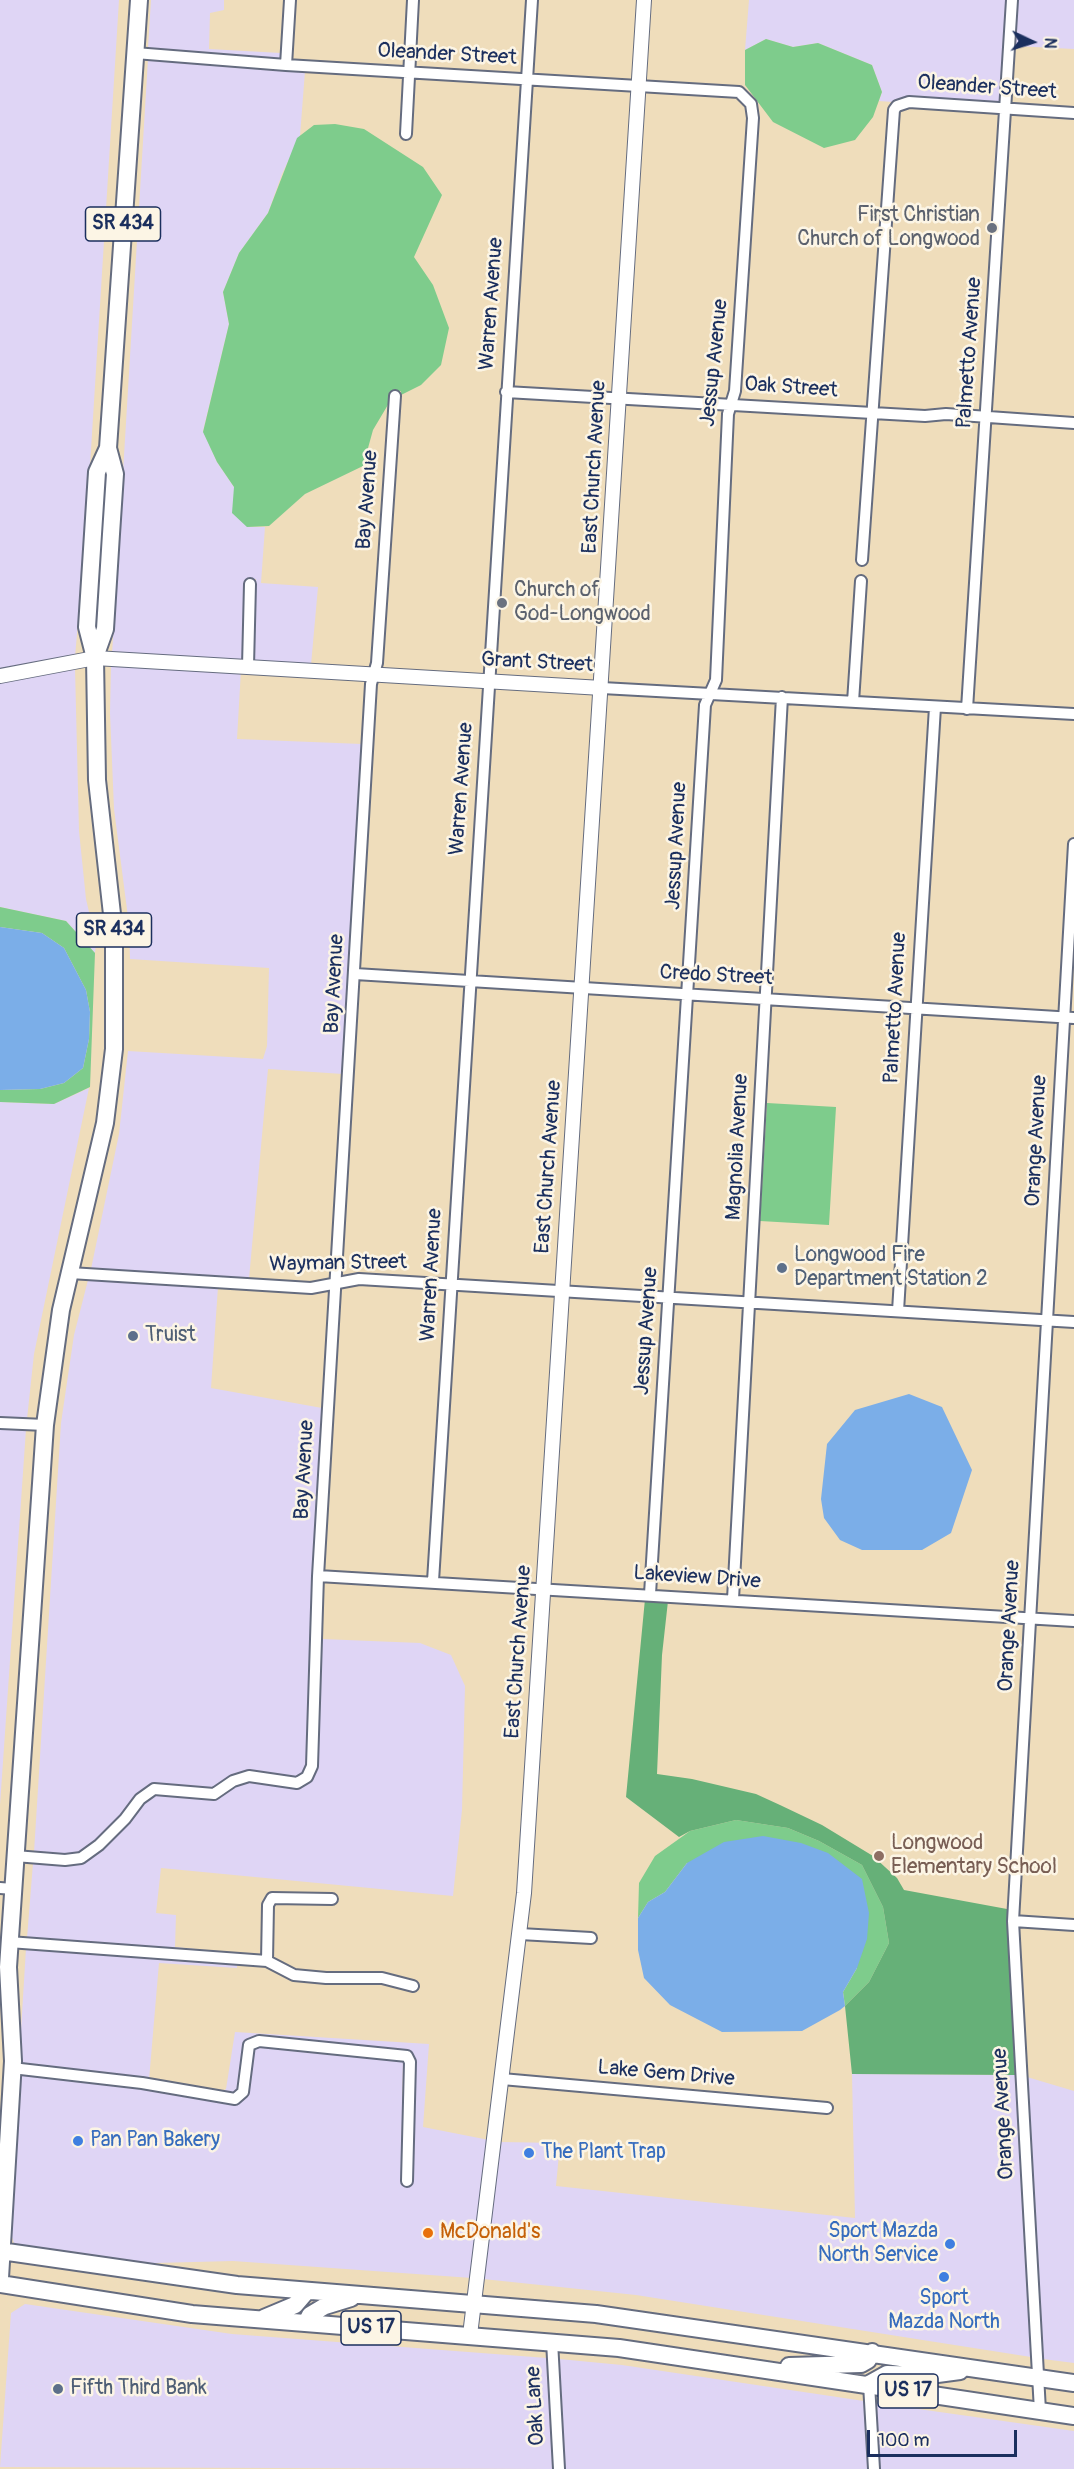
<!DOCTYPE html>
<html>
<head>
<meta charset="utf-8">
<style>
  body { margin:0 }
  #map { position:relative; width:1074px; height:2469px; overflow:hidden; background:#efddbb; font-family:Pangolin,sans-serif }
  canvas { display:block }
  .north { position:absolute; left:1002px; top:12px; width:60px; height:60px; -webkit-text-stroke:4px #fcf5e5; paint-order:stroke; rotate:94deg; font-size:16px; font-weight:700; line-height:24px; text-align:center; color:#1b2f5e }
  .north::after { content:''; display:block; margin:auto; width:21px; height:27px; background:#1b2f5e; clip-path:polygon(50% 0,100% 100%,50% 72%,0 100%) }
  .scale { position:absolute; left:867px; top:2430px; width:150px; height:27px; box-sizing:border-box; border:3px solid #1b2f5e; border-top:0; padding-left:8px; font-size:18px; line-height:21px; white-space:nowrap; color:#1b2f5e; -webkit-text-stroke:4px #fcf5e5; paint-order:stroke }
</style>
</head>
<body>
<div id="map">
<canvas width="1074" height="2469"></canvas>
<div class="north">N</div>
<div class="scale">100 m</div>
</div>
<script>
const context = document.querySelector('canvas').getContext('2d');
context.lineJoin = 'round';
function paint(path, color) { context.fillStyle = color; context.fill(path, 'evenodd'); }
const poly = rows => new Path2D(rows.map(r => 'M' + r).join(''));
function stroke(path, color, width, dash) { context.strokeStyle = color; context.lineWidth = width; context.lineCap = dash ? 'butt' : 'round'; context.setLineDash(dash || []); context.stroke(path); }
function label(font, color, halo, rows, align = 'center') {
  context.font = font + ' Pangolin,sans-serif'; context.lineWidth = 5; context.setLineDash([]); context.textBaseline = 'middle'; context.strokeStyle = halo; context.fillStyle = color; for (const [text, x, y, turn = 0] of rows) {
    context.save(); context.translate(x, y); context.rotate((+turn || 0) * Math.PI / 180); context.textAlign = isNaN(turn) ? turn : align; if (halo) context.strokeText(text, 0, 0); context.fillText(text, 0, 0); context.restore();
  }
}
paint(poly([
  [0,0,119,0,86,530,75,657,0,671],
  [151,0,224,0,224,10,210,13,209,49,281,53,280,59,148,48],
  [749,0,1007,0,999,103,909,97,893,102,879,101,882,92,872,65,818,43,793,47,766,39,745,50],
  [1018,0,1074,0,1074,49,1015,46],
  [148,59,305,71,300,136,282,174,268,213,239,253,223,292,229,324,203,431,217,462,234,487,247,527,265,527,261,583,318,587,311,665,254,661,256,579,245,579,242,660,112,654],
  [111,664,241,670,237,739,362,744,343,1074,268,1069,249,1279,91,1269,119,1134,128,1051,263,1059,267,1046,269,968,130,959,129,925,114,809,110,713],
  [75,668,79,831,86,899,96,942,95,953,66,921,0,907,0,681],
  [89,1088,34,1354,27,1419,0,1418,0,1102,54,1104],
  [88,1280,218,1287,211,1388,322,1408,312,1581,306,1765,302,1773,295,1777,247,1771,230,1777,212,1788,150,1785,135,1796,121,1816,95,1842,79,1853,65,1855,34,1852,61,1423,74,1335],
  [0,1428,26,1429,0,1805],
  [322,1639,420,1643,451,1655,465,1686,462,1810,453,1896,161,1868,156,1913,176,1915,175,1947,237,1953,27,1938,33,1863,85,1862,104,1849,130,1822,144,1802,156,1794,218,1798,236,1785,249,1781,296,1788,310,1781,318,1767],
  [26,1948,237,1964,237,1968,159,1963,149,2080,19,2063],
  [235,2032,429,2044,423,2127,489,2140,472,2278,233,2261,116,2264,15,2246,11,2234,18,2074,141,2088,235,2104,249,2093,255,2048,260,2046,403,2060,401,2185,412,2186,416,2063,412,2054,407,2051,256,2036,244,2044,237,2090,233,2094,219,2093,226,2089],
  [852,2074,1015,2075,1031,2357,636,2295,483,2279,500,2142,560,2143,556,2186,855,2218],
  [1027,2077,1074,2091,1074,2363,1043,2359],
  [25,2304,232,2334,547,2358,553,2469,0,2467,11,2313],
  [559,2359,622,2365,864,2401,868,2469,565,2469],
  [876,2403,1074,2431,1074,2469,879,2469]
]), '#dfd5f5');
paint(poly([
  [766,39,793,47,818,43,872,65,882,92,873,117,855,140,824,148,773,122,745,85,745,50],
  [335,124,364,129,423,167,442,195,414,257,433,285,449,328,441,365,421,385,401,395,401,391,390,391,389,403,373,430,363,466,305,494,269,526,247,527,232,513,234,487,217,462,203,432,229,324,223,292,239,253,268,213,297,138,314,125],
  [0,907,66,921,95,953,90,1087,54,1104,0,1102,0,1090,40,1089,64,1083,83,1068,89,1039,90,1012,86,990,64,948,42,933,0,927],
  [767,1103,836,1107,829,1225,760,1221],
  [736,1820,788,1828,819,1841,862,1865,883,1907,889,1943,869,1982,845,2006,843,1992,857,1968,687,1863,665,1892,648,1902,638,1918,639,1883,655,1856,690,1831]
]), '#7ecc8c');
paint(poly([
  [645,1599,668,1601,662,1655,657,1774,692,1779,756,1794,780,1805,822,1825,873,1856,897,1878,904,1890,1007,1909,1015,2075,852,2074,845,2006,869,1982,889,1943,883,1907,862,1865,819,1841,788,1828,736,1820,690,1831,679,1837,626,1797]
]), '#66b078');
paint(poly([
  [0,927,42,933,64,948,86,990,90,1012,89,1039,83,1068,64,1083,40,1089,0,1090],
  [909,1394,942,1407,972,1470,951,1533,922,1550,862,1550,840,1540,824,1518,821,1499,827,1444,855,1410],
  [763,1836,801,1843,828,1853,862,1879,869,1913,867,1939,857,1968,843,1992,845,2006,840,2010,802,2031,722,2032,670,2005,644,1978,638,1950,638,1918,648,1902,665,1892,687,1863,724,1842]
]), '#7baee8');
const minor = poly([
  [135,53,286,65,739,92,751,104,753,118,735,391,728,414,716,680,705,705,650,1594],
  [286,65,290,0],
  [406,134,413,0],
  [506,392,925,416,946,414,1074,423],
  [862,560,894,110,897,106,909,102,1074,113],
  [248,666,250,584],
  [602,688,1074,714],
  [853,702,861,581],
  [967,709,1012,0],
  [355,974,1074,1018],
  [70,1273,311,1288,359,1279,1074,1322],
  [898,1311,935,707],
  [0,1423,45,1425],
  [318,1576,1074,1621],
  [433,1581,532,0],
  [733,1599,782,697],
  [15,1856,65,1860,81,1858,99,1845,125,1819,140,1799,154,1789,214,1794,233,1781,249,1776,297,1783,307,1777,312,1766,318,1576,371,684,377,663,395,396],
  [0,1888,13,1889],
  [1013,1921,1074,1925],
  [520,1934,591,1938],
  [9,1942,267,1961,294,1975,326,1978,382,1978,413,1986],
  [267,1961,268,1905,272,1898,332,1899],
  [12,2068,142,2083,235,2099,243,2092,249,2045,259,2041,407,2056,410,2062,407,2181],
  [502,2079,827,2108],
  [552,2341,559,2469],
  [869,2384,874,2469],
  [1040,2411,1013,1921,1074,844]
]);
const tertiary = poly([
  [0,676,95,658,602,688],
  [470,2335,524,1893,644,0]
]);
const primary = poly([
  [95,657,105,629,111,534,115,474,108,448],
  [0,2251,237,2285,596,2314,1074,2383],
  [0,2278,13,2061,8,1967,45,1425,61,1310,105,1123,114,1049,114,932,97,780,95,658,87,627,97,472,108,448,139,0],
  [0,2284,192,2314,619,2348,1074,2416],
  [264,2318,295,2305,307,2291],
  [306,2323,310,2315,325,2306,351,2298],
  [789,2366,861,2364,868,2360,872,2352],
  [869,2384,887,2374,930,2375,960,2371]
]);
stroke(minor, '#656c7f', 14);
stroke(tertiary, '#656c7f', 16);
stroke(primary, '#656c7f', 20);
stroke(minor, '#fff', 10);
stroke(tertiary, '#fff', 14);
stroke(primary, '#fff', 16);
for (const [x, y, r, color] of [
  [992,228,6,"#6b7280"],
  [502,603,6,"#6b7280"],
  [782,1268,6,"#5c6f8a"],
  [133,1336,6,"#5c6f8a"],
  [879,1856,6,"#8d6e63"],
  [78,2141,6,"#3f7fe0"],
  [529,2153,6,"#3f7fe0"],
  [428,2233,6,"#e8710a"],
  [950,2244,6,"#3f7fe0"],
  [944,2277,6,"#3f7fe0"],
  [58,2389,6,"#5c6f8a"]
]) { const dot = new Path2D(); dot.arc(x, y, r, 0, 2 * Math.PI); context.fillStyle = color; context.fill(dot); stroke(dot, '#fcf5e5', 2); }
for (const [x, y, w] of [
  [123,224,75],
  [114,930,75],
  [371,2328,60],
  [908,2391,60]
]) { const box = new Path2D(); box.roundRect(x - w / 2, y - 17, w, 34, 4.5); context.fillStyle = '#fcf5e5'; context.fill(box); stroke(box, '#1b2f5e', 1.5); }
label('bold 20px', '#1b2f5e', null, [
  ["SR 434",123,224],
  ["SR 434",114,930],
  ["US 17",371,2328],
  ["US 17",908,2391]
]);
label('21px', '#1b2f5e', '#fcf5e5', [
  ["Oleander Street",447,55,3],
  ["Oleander Street",987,88,4],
  ["Warren Avenue",492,304,-86],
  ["Palmetto Avenue",970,353,-86],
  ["Jessup Avenue",715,363,-84],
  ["Oak Street",791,388,4],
  ["East Church Avenue",595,467,-87],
  ["Bay Avenue",368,500,-86],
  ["Grant Street",537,663,3],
  ["Warren Avenue",462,789,-86],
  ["Jessup Avenue",677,846,-87],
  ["Credo Street",716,976,3],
  ["Bay Avenue",335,984,-87],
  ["Palmetto Avenue",896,1008,-87],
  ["Orange Avenue",1037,1141,-87],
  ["Magnolia Avenue",738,1147,-87],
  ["East Church Avenue",549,1167,-86],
  ["Wayman Street",338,1264,-1],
  ["Warren Avenue",432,1275,-87],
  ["Jessup Avenue",647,1331,-86],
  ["Bay Avenue",305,1470,-87],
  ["Lakeview Drive",697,1578,4],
  ["Orange Avenue",1010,1626,-87],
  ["East Church Avenue",519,1652,-86],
  ["Lake Gem Drive",666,2074,5],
  ["Orange Avenue",1004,2114,-93],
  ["Oak Lane",536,2406,-93]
]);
label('21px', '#5b616d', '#fcf5e5', [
  ["First Christian",980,216],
  ["Church of Longwood",980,240],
  ["Church of",514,591,"left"],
  ["God-Longwood",514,615,"left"]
], 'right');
label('21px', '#4e5e75', '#fcf5e5', [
  ["Longwood Fire",794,1256],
  ["Department Station 2",794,1280],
  ["Truist",145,1336],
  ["Fifth Third Bank",70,2389]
], 'left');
label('21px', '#785e54', '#fcf5e5', [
  ["Longwood",891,1844],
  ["Elementary School",891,1868]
], 'left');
label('21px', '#366cbe', '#fcf5e5', [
  ["Pan Pan Bakery",90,2141],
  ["The Plant Trap",541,2153],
  ["Sport Mazda",938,2232,"right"],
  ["North Service",938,2256,"right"],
  ["Sport",944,2299,"center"],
  ["Mazda North",944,2323,"center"]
], 'left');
label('21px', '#c56008', '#fcf5e5', [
  ["McDonald's",440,2233]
], 'left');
</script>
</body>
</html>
